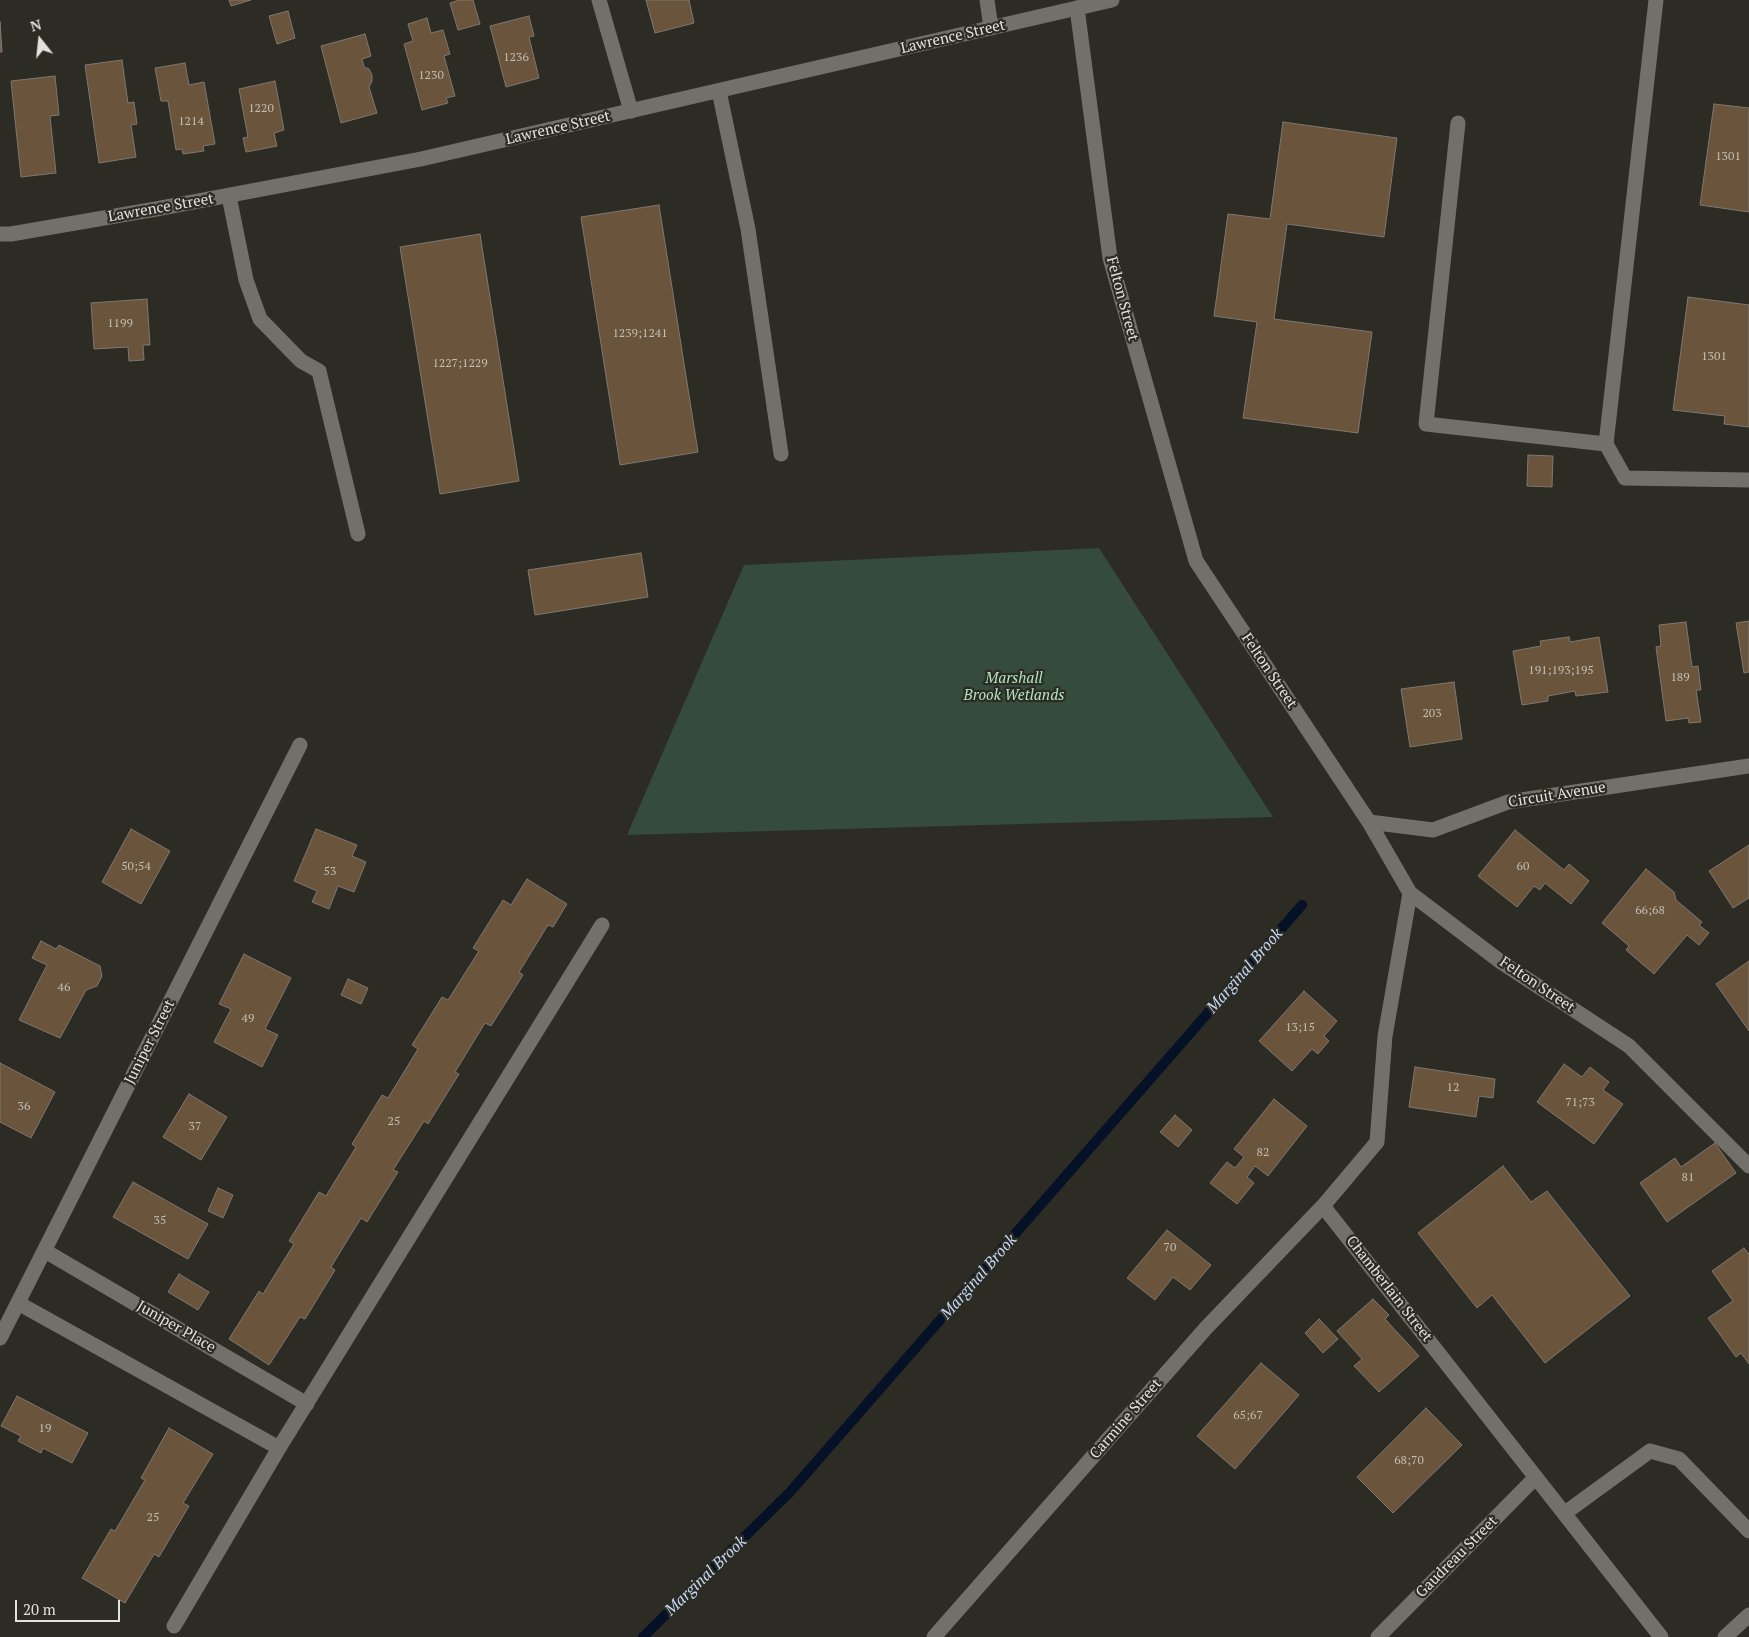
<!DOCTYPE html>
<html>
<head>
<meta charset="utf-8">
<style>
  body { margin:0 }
  #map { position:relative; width:1749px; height:1637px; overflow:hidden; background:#2c2b24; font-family:"PT Serif",serif }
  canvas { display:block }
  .north { position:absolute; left:15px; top:15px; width:50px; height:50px; -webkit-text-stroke:4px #2c2b24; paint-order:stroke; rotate:344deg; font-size:14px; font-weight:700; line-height:20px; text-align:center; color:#e2e1dd }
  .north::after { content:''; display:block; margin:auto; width:18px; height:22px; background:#e2e1dd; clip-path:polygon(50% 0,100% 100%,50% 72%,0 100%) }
  .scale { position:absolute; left:15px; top:1600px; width:105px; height:22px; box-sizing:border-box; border:2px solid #e2e1dd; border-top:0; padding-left:6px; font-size:15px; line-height:18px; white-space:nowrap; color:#e2e1dd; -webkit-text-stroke:4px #2c2b24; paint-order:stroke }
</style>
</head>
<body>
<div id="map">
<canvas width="1749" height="1637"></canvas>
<div class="north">N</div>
<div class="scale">20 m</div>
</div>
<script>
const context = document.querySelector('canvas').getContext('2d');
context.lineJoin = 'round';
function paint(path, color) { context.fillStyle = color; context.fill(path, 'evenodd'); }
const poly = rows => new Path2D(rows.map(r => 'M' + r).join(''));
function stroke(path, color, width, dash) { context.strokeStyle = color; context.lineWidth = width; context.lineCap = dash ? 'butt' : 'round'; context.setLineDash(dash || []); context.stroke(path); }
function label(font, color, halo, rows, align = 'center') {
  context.font = font + ' "PT Serif",serif'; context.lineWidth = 4.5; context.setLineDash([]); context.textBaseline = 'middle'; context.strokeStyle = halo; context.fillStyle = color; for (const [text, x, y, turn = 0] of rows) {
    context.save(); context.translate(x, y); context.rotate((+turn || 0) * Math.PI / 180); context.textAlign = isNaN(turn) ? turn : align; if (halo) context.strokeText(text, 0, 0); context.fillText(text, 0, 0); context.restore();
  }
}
paint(poly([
  [1099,548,1273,817,627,835,744,565]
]), '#354b3c');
stroke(poly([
  [643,1637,790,1492,1302,905]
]), '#041126', 10);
const building = poly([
  [229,0,251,0,231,6,229,0],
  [459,0,473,0,480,24,458,30,450,3,459,0],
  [646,0,690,0,689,0,694,23,655,33,646,0],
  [288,11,295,38,277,44,269,16,288,11],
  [529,16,534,36,529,37,539,78,506,87,490,26,529,16],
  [427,18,431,33,443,30,450,54,444,56,455,96,446,98,448,103,422,110,404,44,413,41,408,24,427,18],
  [0,22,2,52,0,52,0,22],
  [365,34,371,56,362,59,364,67,369,69,372,75,372,81,369,87,377,113,341,123,321,46,365,34],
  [122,60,128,103,134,102,137,124,131,125,136,157,99,163,85,65,122,60],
  [185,63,189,85,204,82,215,144,203,146,204,151,183,154,182,149,176,150,168,101,161,101,155,68,185,63],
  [55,76,59,115,50,116,56,173,21,177,11,81,55,76],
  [275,81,284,130,274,133,277,146,246,152,243,138,248,137,239,89,275,81],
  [1714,104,1749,108,1749,212,1700,205,1714,104],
  [1283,122,1397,138,1384,237,1287,224,1274,319,1372,332,1358,433,1243,418,1257,322,1214,316,1228,214,1270,219,1283,122],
  [659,205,698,452,620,465,581,217,659,205],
  [480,234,519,481,440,494,400,247,480,234],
  [1688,297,1749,305,1749,427,1724,424,1725,416,1673,410,1688,297],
  [147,299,150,345,143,345,144,360,129,361,128,347,94,349,91,303,147,299],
  [1528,455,1553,456,1552,487,1527,486,1528,455],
  [641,553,648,597,535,615,528,570,641,553],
  [1749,621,1749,672,1744,673,1736,623,1749,621],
  [1686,622,1692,667,1698,666,1701,690,1696,690,1701,722,1689,723,1688,718,1666,721,1656,647,1661,646,1659,625,1686,622],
  [1569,637,1570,642,1599,637,1608,692,1576,696,1575,691,1548,696,1548,701,1522,705,1513,651,1541,646,1540,641,1569,637],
  [1454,682,1462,739,1410,747,1401,689,1454,682],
  [131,829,170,851,141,904,102,882,131,829],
  [316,829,357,845,352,856,366,862,354,892,338,886,329,909,312,902,317,891,294,881,316,829],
  [1515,830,1564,870,1569,864,1589,881,1571,904,1545,883,1540,890,1534,886,1517,907,1478,876,1515,830],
  [1749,845,1749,898,1733,908,1709,871,1749,845],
  [1646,869,1674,892,1676,900,1702,922,1699,925,1709,933,1699,945,1687,935,1654,974,1626,950,1629,946,1602,923,1646,869],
  [527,879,567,904,553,927,548,925,519,972,523,975,491,1026,485,1023,455,1072,459,1074,428,1124,424,1121,393,1170,398,1172,367,1222,361,1218,331,1267,335,1270,305,1319,300,1317,269,1365,229,1339,259,1291,263,1294,294,1244,289,1241,319,1192,326,1196,356,1147,352,1144,382,1095,388,1098,418,1049,412,1045,442,997,448,1000,479,951,473,948,503,900,511,905,527,879],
  [41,941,56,949,59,945,100,966,102,976,97,986,86,990,60,1038,19,1020,47,965,32,958,41,941],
  [244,954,291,978,265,1029,278,1035,262,1067,214,1042,231,1009,219,1004,244,954],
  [1749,961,1749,1031,1716,984,1749,961],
  [348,979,368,988,361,1004,341,995,348,979],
  [1304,991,1337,1021,1324,1036,1329,1041,1318,1054,1312,1049,1292,1071,1259,1041,1304,991],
  [0,1063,55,1092,31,1138,0,1122,0,1063],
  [1564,1064,1582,1077,1590,1067,1609,1082,1603,1090,1623,1104,1594,1144,1537,1102,1564,1064],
  [1415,1067,1495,1079,1493,1098,1479,1096,1476,1117,1409,1107,1415,1067],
  [189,1094,227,1117,201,1160,163,1137,189,1094],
  [1274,1099,1307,1126,1268,1176,1255,1166,1247,1177,1254,1183,1237,1204,1210,1183,1227,1162,1235,1168,1244,1157,1234,1149,1274,1099],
  [1175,1115,1192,1130,1178,1147,1160,1132,1175,1115],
  [1715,1143,1736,1173,1667,1222,1640,1183,1675,1158,1681,1167,1715,1143],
  [1503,1166,1531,1202,1547,1191,1630,1296,1545,1363,1492,1295,1477,1308,1418,1233,1503,1166],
  [133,1182,208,1224,188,1259,113,1217,133,1182],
  [218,1188,233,1195,223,1218,208,1211,218,1188],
  [1167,1230,1211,1265,1190,1290,1173,1277,1155,1300,1127,1278,1167,1230],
  [1744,1248,1749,1254,1749,1364,1741,1353,1736,1357,1708,1318,1733,1301,1712,1271,1744,1248],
  [179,1274,209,1292,198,1310,168,1292,179,1274],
  [1373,1299,1389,1315,1385,1319,1419,1356,1379,1392,1354,1366,1362,1359,1337,1331,1373,1299],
  [1319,1319,1338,1339,1323,1353,1305,1333,1319,1319],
  [1261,1363,1299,1395,1235,1469,1197,1436,1261,1363],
  [17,1396,88,1433,72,1463,43,1448,41,1453,18,1441,21,1436,1,1426,17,1396],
  [1426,1408,1462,1445,1393,1513,1357,1477,1426,1408],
  [169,1428,213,1454,183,1503,189,1506,159,1557,154,1554,125,1603,82,1578,111,1529,115,1531,145,1480,141,1478,169,1428]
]);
paint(building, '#6a543b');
stroke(building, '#7e7871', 1);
stroke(poly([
  [987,0,991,28],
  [719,91,748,229,781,454],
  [229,196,246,280,260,319,301,361,319,371,358,534],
  [1606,444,1625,478,1749,480],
  [1565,1513,1650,1451,1679,1459,1749,1531]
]), '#727169', 15);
stroke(poly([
  [599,0,631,111],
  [1077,8,1110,258,1196,561,1369,822,1410,893,1501,962,1629,1046,1749,1166],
  [1458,123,1426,424,1606,444,1656,0],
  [1369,822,1433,830,1508,802,1749,766],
  [1323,1206,1661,1637],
  [45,1251,307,1404],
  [18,1303,279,1448],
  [0,1338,300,745],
  [174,1626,279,1448,602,925],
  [934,1637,1206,1328,1323,1206,1377,1142,1385,1036,1410,893],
  [1378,1637,1536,1477],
  [1725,1637,1749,1615]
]), '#727169', 15);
stroke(poly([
  [0,234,11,234,156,209,421,159,1112,0]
]), '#727169', 15);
label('12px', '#c4beb4', null, [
  ["1236",516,58],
  ["1230",431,76],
  ["1220",261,109],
  ["1214",191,122],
  ["1301",1728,157],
  ["1199",120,324],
  ["1239;1241",640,334],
  ["1301",1714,357],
  ["1227;1229",460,364],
  ["191;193;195",1561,671],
  ["189",1680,678],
  ["203",1432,714],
  ["50;54",136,867],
  ["60",1523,867],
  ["53",330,872],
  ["66;68",1650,911],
  ["46",64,988],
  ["49",248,1019],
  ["13;15",1300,1028],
  ["12",1453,1088],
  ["71;73",1580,1103],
  ["36",24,1107],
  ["25",394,1122],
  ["37",195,1127],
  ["82",1263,1153],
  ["81",1688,1178],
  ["35",160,1221],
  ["70",1170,1248],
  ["65;67",1248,1416],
  ["19",45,1429],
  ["68;70",1409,1461],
  ["25",153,1518]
]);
label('15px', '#e2e1dd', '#2c2b24', [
  ["Lawrence Street",953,37,-13],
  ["Lawrence Street",558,128,-13],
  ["Lawrence Street",161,208,-10],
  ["Felton Street",1122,299,75],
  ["Felton Street",1269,671,56],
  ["Circuit Avenue",1557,795,-9],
  ["Felton Street",1537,985,34],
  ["Juniper Street",150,1042,-63],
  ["Chamberlain Street",1389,1289,52],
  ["Juniper Place",176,1327,30],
  ["Carmine Street",1126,1419,-49],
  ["Gaudreau Street",1457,1557,-45]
]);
label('italic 15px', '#afe7c1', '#2c2b24', [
  ["Marshall",1014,679],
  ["Brook Wetlands",1014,696]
]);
label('italic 16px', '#c6daf7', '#2c2b24', [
  ["Marginal Brook",1245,971,-49],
  ["Marginal Brook",979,1277,-49],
  ["Marginal Brook",706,1576,-44]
]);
</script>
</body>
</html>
